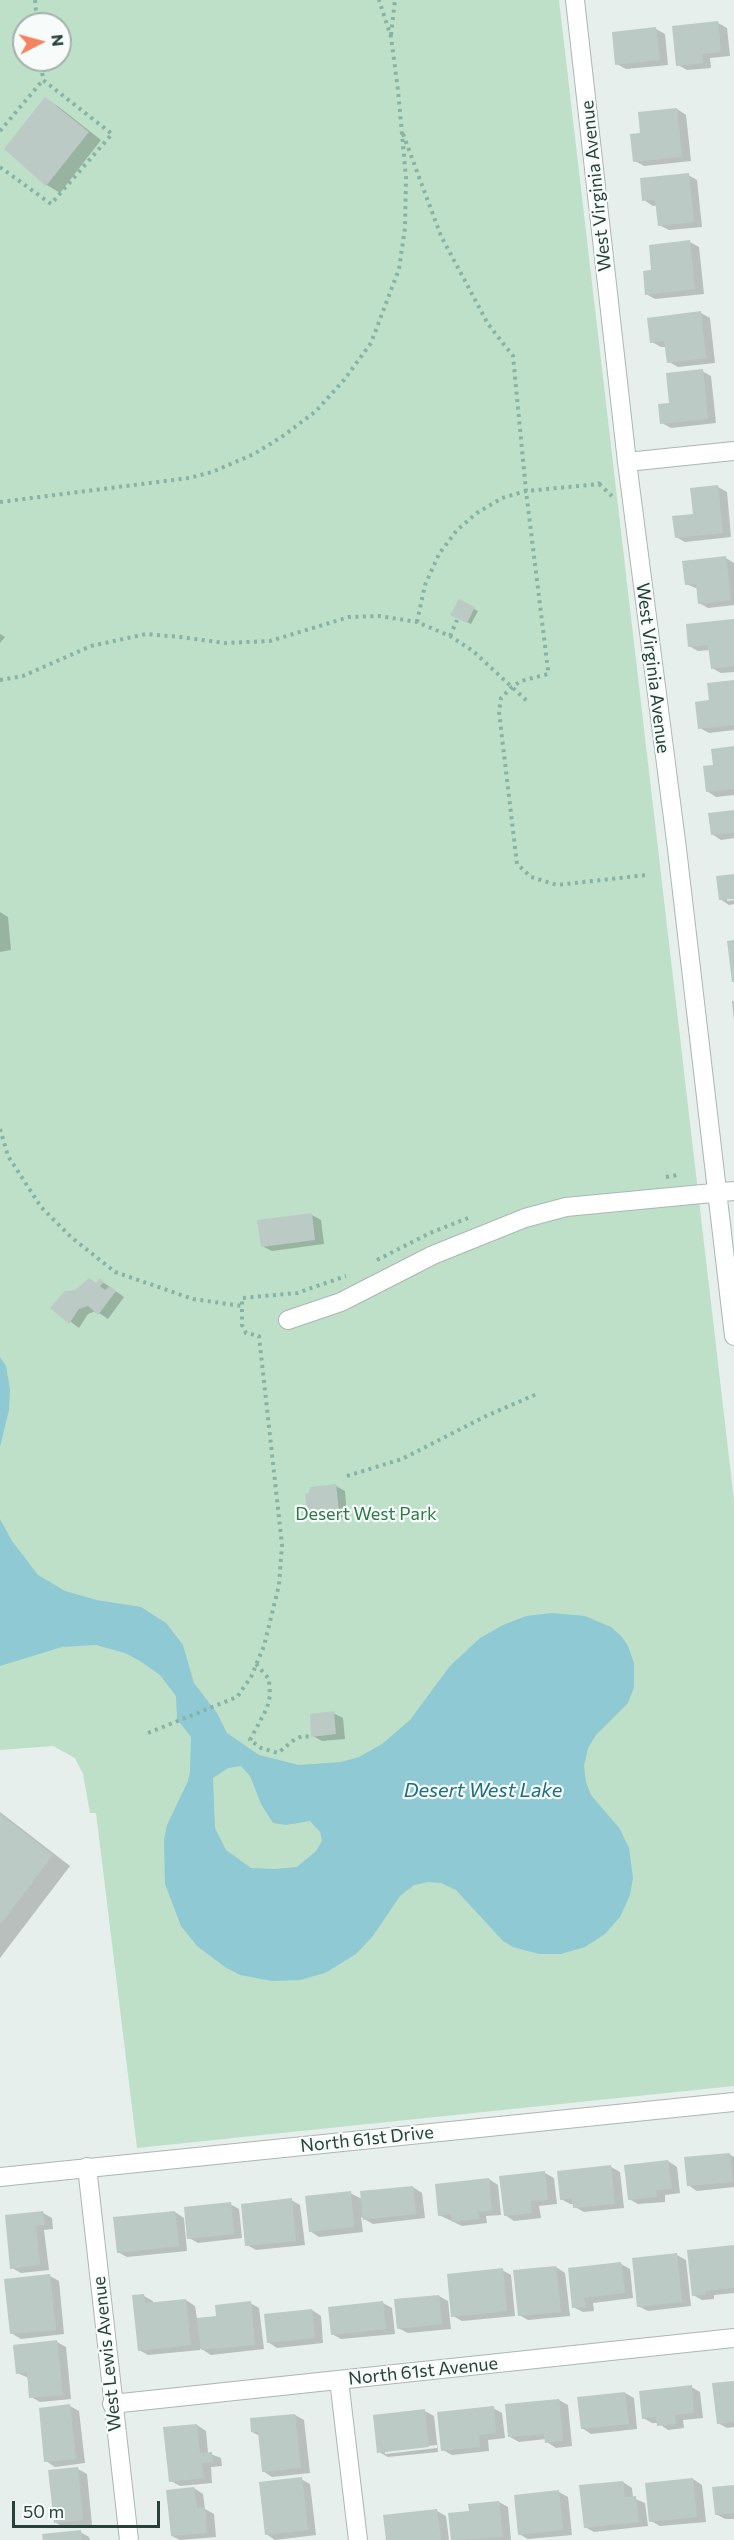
<!DOCTYPE html>
<html>
<head>
<meta charset="utf-8">
<style>
  body { margin:0 }
  #map { position:relative; width:734px; height:2540px; overflow:hidden; background:#e6efeb; font-family:Commissioner,sans-serif }
  canvas { display:block }
  .north { position:absolute; left:12px; top:12px; width:60px; height:60px; box-sizing:border-box; background:#f7fbf9; border:2px solid #a3b1ad; border-radius:50%; rotate:84deg; font-size:16px; font-weight:700; line-height:24px; text-align:center; color:#24423a }
  .north::after { content:''; display:block; margin:auto; width:21px; height:27px; background:#f4845f; clip-path:polygon(50% 0,100% 100%,50% 72%,0 100%) }
  .scale { position:absolute; left:12px; top:2501px; width:148px; height:27px; box-sizing:border-box; border:3px solid #24423a; border-top:0; padding-left:8px; font-size:18px; line-height:21px; white-space:nowrap; color:#24423a; -webkit-text-stroke:4px #f7fbf9; paint-order:stroke }
</style>
</head>
<body>
<div id="map">
<canvas width="734" height="2540"></canvas>
<div class="north">N</div>
<div class="scale">50 m</div>
</div>
<script>
const context = document.querySelector('canvas').getContext('2d');
context.lineJoin = 'round';
function paint(path, color) { context.fillStyle = color; context.fill(path, 'evenodd'); }
const poly = rows => new Path2D(rows.map(r => 'M' + r).join(''));
function stroke(path, color, width, dash) { context.strokeStyle = color; context.lineWidth = width; context.lineCap = dash ? 'butt' : 'round'; context.setLineDash(dash || []); context.stroke(path); }
function label(font, color, halo, rows, align = 'center') {
  context.font = font + ' Commissioner,sans-serif'; context.lineWidth = 4.5; context.setLineDash([]); context.textBaseline = 'middle'; context.strokeStyle = halo; context.fillStyle = color; for (const [text, x, y, turn = 0] of rows) {
    context.save(); context.translate(x, y); context.rotate((+turn || 0) * Math.PI / 180); context.textAlign = isNaN(turn) ? turn : align; if (halo) context.strokeText(text, 0, 0); context.fillText(text, 0, 0); context.restore();
  }
}
paint(poly([
  [0,0,559,0,734,1500,734,2086,137,2148,96,1813,90,1813,83,1774,75,1758,53,1746,0,1750],
  [24,24,60,24,60,60,24,60]
]), '#bfe0c8');
paint(poly([
  [0,1357,6,1366,10,1389,9,1410,0,1447],
  [0,1519,12,1541,38,1575,65,1591,97,1600,141,1607,166,1623,183,1645,194,1683,217,1713,227,1733,259,1755,299,1765,341,1762,359,1757,382,1744,410,1720,450,1666,480,1638,503,1625,526,1616,552,1613,585,1616,611,1627,622,1637,628,1646,634,1663,634,1687,628,1703,596,1735,588,1748,584,1766,586,1782,591,1795,620,1829,629,1848,633,1878,630,1895,620,1917,605,1934,585,1947,561,1954,539,1954,513,1947,503,1941,456,1890,441,1883,428,1882,414,1885,400,1896,373,1936,356,1954,325,1973,300,1980,272,1981,240,1975,225,1967,197,1946,181,1926,165,1884,164,1840,167,1825,188,1781,190,1771,191,1737,177,1719,176,1696,160,1675,140,1661,125,1653,96,1645,62,1647,0,1666],
  [241,1766,250,1776,261,1804,273,1823,286,1825,310,1821,320,1832,322,1841,316,1851,297,1867,275,1869,251,1868,226,1850,215,1828,213,1778,228,1768]
]), '#8ec9d4');
paint(poly([
  [718,23,727,28,730,56,710,58,711,68,687,70,678,65],
  [656,29,665,34,668,65,626,69,617,64],
  [46,99,59,107,101,140,60,193,47,185],
  [677,109,686,115,691,161,644,166,635,161,642,135],
  [688,175,697,180,702,227,669,230,659,225,657,205,653,206,644,200],
  [690,242,699,247,704,294,655,299,646,294],
  [701,313,710,318,715,363,678,367,669,362,667,347,661,347,652,342],
  [702,371,711,376,716,423,671,428,662,423,671,405],
  [718,487,727,492,731,537,685,542,676,537],
  [726,558,734,563,734,605,708,608,699,603,698,589,686,584],
  [459,601,478,611,471,624,452,614],
  [734,620,734,672,721,673,712,668,710,650,698,651,689,646],
  [0,634,5,637,0,643],
  [734,682,734,730,709,733,700,728,710,701],
  [734,748,734,795,716,797,707,791,715,766],
  [734,812,734,838,721,840,712,834],
  [734,875,734,897,727,898,727,901,734,900,734,904,729,905,720,899],
  [0,912,8,917,11,950,0,952],
  [732,1001,734,1001,734,1020],
  [312,1215,321,1220,324,1244,272,1251,262,1246],
  [100,1280,124,1297,108,1319,96,1311,88,1314,79,1328,52,1308,76,1291,97,1284],
  [336,1486,345,1491,347,1517,323,1519,308,1509],
  [333,1713,343,1718,345,1739,322,1741,313,1736],
  [0,1812,70,1866,0,1958],
  [729,2154,734,2157,734,2187,697,2191,688,2185],
  [668,2161,677,2167,680,2193,665,2195,665,2202,638,2204,629,2199],
  [611,2167,620,2172,624,2208,584,2212,575,2207,574,2204,570,2204,561,2199],
  [545,2173,554,2178,557,2204,539,2206,541,2218,514,2221,505,2215],
  [489,2179,498,2185,501,2215,486,2216,487,2223,462,2226,439,2215],
  [413,2187,422,2193,425,2218,373,2224,361,2217,363,2232,319,2237,310,2231,350,2193,362,2199],
  [291,2200,300,2205,305,2245,256,2250,247,2245],
  [230,2204,239,2209,242,2238,198,2243,189,2238],
  [175,2212,184,2218,187,2251,127,2257,118,2252],
  [43,2213,52,2218,53,2229,44,2230,49,2270,21,2273,12,2268],
  [734,2246,734,2293,714,2295,714,2299,702,2300,693,2295],
  [677,2255,686,2260,691,2306,648,2311,638,2306],
  [621,2264,630,2269,633,2298,593,2303,594,2311,583,2312,573,2307],
  [556,2267,565,2273,570,2316,528,2320,519,2315],
  [502,2270,511,2275,515,2316,462,2321,453,2316],
  [50,2276,59,2281,64,2334,21,2339,11,2333],
  [144,2296,153,2301,153,2304,186,2300,195,2306,197,2319,218,2317,250,2303,259,2308,264,2349,211,2355,200,2348,200,2350,148,2355,139,2350],
  [439,2296,448,2301,451,2329,408,2333,398,2328],
  [383,2303,392,2308,395,2334,341,2339,332,2334],
  [312,2310,321,2316,323,2343,277,2348,268,2342],
  [57,2342,66,2347,71,2399,40,2402,31,2397,29,2378,17,2373],
  [734,2382,734,2427,727,2428,718,2423],
  [691,2387,700,2392,703,2418,683,2420,684,2428,668,2430,658,2423,652,2423,643,2418],
  [625,2393,634,2398,637,2429,591,2434,582,2428],
  [559,2400,568,2405,572,2446,556,2448,547,2442,546,2439,519,2442,510,2437],
  [70,2406,79,2411,85,2463,55,2467,46,2461],
  [493,2408,502,2413,505,2438,488,2440,489,2451,452,2455,443,2450],
  [425,2411,434,2416,438,2452,388,2457,379,2452],
  [437,2445,437,2448,385,2454,385,2450],
  [295,2415,304,2420,310,2473,272,2477,263,2471,260,2436,252,2432],
  [197,2425,206,2431,208,2453,221,2458,222,2466,211,2467,212,2483,180,2486,171,2481],
  [78,2469,87,2474,92,2525,64,2528,55,2522],
  [301,2479,310,2484,316,2535,275,2540,266,2534],
  [693,2479,702,2485,706,2522,660,2526,651,2521],
  [623,2482,632,2488,633,2498,645,2503,648,2526,594,2532,585,2527],
  [734,2486,734,2519,725,2519,716,2514],
  [194,2488,203,2494,205,2509,214,2514,216,2537,180,2540,172,2536],
  [559,2492,568,2497,572,2535,528,2539,519,2534],
  [499,2502,508,2507,511,2540,452,2540,449,2515,471,2513],
  [437,2511,446,2516,449,2540,387,2540],
  [80,2532,89,2537,90,2540,44,2540]
]), '#0003');
paint(poly([
  [718,21,721,52,702,54,703,63,676,66,672,26],
  [656,27,660,60,615,65,612,32],
  [45,97,89,132,46,186,4,149],
  [677,108,682,157,633,162,630,134,640,133,638,112],
  [689,173,694,222,658,226,655,200,642,201,640,178],
  [690,240,695,289,645,295,643,271,651,270,649,245],
  [701,311,706,358,667,363,664,341,650,343,647,318],
  [703,369,708,419,660,424,658,404,669,403,666,373],
  [718,485,723,533,675,538,672,516,693,514,690,488],
  [726,556,731,600,698,604,696,584,685,585,682,561],
  [459,599,475,607,467,623,450,615],
  [734,619,734,666,711,669,708,645,688,647,686,624],
  [734,680,734,725,698,729,695,702,709,700,707,683],
  [734,746,734,789,706,792,703,766,713,765,711,749],
  [734,810,734,833,711,835,708,813],
  [734,874,734,899,719,900,716,876],
  [734,940,734,982,732,982,727,941],
  [312,1213,315,1240,261,1247,257,1220],
  [89,1278,96,1283,100,1278,104,1282,100,1286,105,1290,110,1286,116,1291,98,1315,88,1306,79,1309,69,1324,50,1308,65,1291,75,1290],
  [336,1484,339,1511,313,1515,311,1510,307,1510,305,1494,309,1493,310,1487],
  [334,1711,336,1734,311,1737,310,1714],
  [0,1814,53,1855,0,1925],
  [730,2153,733,2182,687,2186,684,2157],
  [668,2160,672,2189,656,2190,657,2197,628,2200,624,2165],
  [611,2165,615,2204,573,2208,572,2198,560,2200,557,2171],
  [545,2171,548,2200,531,2201,532,2213,504,2216,499,2176],
  [489,2178,492,2210,478,2212,479,2219,452,2222,451,2214,438,2216,435,2184],
  [413,2186,416,2214,363,2220,360,2191],
  [351,2191,354,2227,309,2232,305,2196],
  [292,2198,296,2241,245,2246,241,2204],
  [231,2202,234,2234,187,2239,184,2207],
  [43,2211,45,2225,36,2226,40,2265,10,2269,5,2215],
  [175,2211,179,2246,117,2253,113,2217],
  [734,2245,734,2288,705,2291,706,2294,692,2296,687,2250],
  [677,2253,682,2302,637,2307,632,2258],
  [621,2262,625,2293,584,2298,586,2307,572,2308,568,2268],
  [556,2266,561,2312,518,2316,513,2270],
  [503,2268,507,2311,451,2317,447,2274],
  [50,2274,56,2330,10,2334,4,2279],
  [144,2294,145,2303,186,2299,191,2345,138,2351,132,2295],
  [439,2295,442,2324,397,2329,394,2299],
  [251,2301,255,2345,201,2350,197,2318,216,2316,215,2305],
  [383,2301,386,2329,331,2335,328,2307],
  [312,2309,315,2338,267,2343,264,2314],
  [57,2340,63,2395,29,2398,27,2372,16,2374,13,2345],
  [734,2381,734,2422,717,2424,712,2383],
  [692,2385,694,2413,675,2415,676,2424,657,2426,656,2417,642,2419,639,2391],
  [625,2392,629,2424,581,2429,577,2397],
  [559,2399,563,2441,545,2443,544,2434,508,2437,505,2404],
  [70,2404,76,2459,44,2462,39,2408],
  [494,2406,496,2433,479,2435,480,2447,441,2451,437,2412],
  [425,2409,429,2447,377,2453,373,2415],
  [295,2414,301,2468,262,2472,258,2432,251,2432,250,2418],
  [197,2424,200,2453,212,2452,213,2462,202,2463,204,2478,169,2482,163,2427],
  [78,2467,83,2520,54,2523,48,2470],
  [302,2477,308,2530,265,2535,259,2482],
  [693,2478,697,2517,649,2522,645,2483],
  [623,2481,625,2497,636,2496,639,2522,584,2528,579,2485],
  [734,2485,734,2513,715,2515,712,2487],
  [194,2487,197,2508,205,2507,207,2533,171,2536,166,2490],
  [559,2490,563,2530,518,2535,514,2495],
  [499,2501,503,2537,451,2540,448,2513,469,2511,468,2504],
  [437,2509,441,2540,386,2540,383,2515],
  [81,2530,82,2540,43,2540,42,2534]
]), '#bbcac4');
const minor = poly([
  [575,0,627,462,677,849,734,1336],
  [627,462,734,451],
  [288,1320,341,1302,433,1255,525,1218,566,1207,734,1191],
  [87,2167,129,2540],
  [0,2177,734,2102],
  [339,2380,358,2540],
  [112,2404,734,2338]
]);
stroke(minor, '#a8b8b2', 20);
stroke(poly([
  [35,0,37,24],
  [391,35,395,0],
  [0,131,43,80],
  [403,134,441,236,488,324,513,356,526,491,548,670,548,674,521,681,512,687,501,698,499,712,517,864,531,877,557,885,646,875],
  [0,167,51,204,112,134,43,80,41,60],
  [599,484,612,496],
  [0,502,189,478,212,472,254,454,283,436,316,411,344,380,371,343,399,269,405,228,406,178,398,90,391,37,379,0],
  [417,622,425,585,439,554,457,530,477,513,502,498,526,491,599,484,600,482],
  [450,636,457,620],
  [0,680,23,676,91,646,146,634,180,637,225,643,270,641,349,617,379,616,417,622,450,636,473,651,527,701],
  [0,1129,8,1156,41,1207,71,1237,115,1272,193,1299,242,1306],
  [666,1177,677,1175],
  [377,1260,430,1233,468,1218],
  [347,1476,402,1459,486,1416,537,1394],
  [256,1664,269,1679,270,1696,267,1708,250,1740,261,1748,278,1753,295,1739,303,1736,311,1737],
  [148,1733,237,1697,251,1677,264,1646,279,1585,282,1545,259,1336,246,1333,242,1325,242,1298,297,1293,346,1276]
]), '#86b3a5', 4, [3, 4.5]);
stroke(minor, '#fff', 18);
label('18px', '#24423a', '#f7fbf9', [
  ["West Virginia Avenue",596,186,-96],
  ["West Virginia Avenue",653,668,83],
  ["North 61st Drive",367,2139,-6],
  ["West Lewis Avenue",107,2354,-96],
  ["North 61st Avenue",423,2371,-6]
]);
label('18px', '#2d7a4b', '#f7fbf9', [
  ["Desert West Park",366,1514]
]);
label('italic 20px', '#1c6f80', '#f7fbf9', [
  ["Desert West Lake",483,1790]
]);
</script>
</body>
</html>
